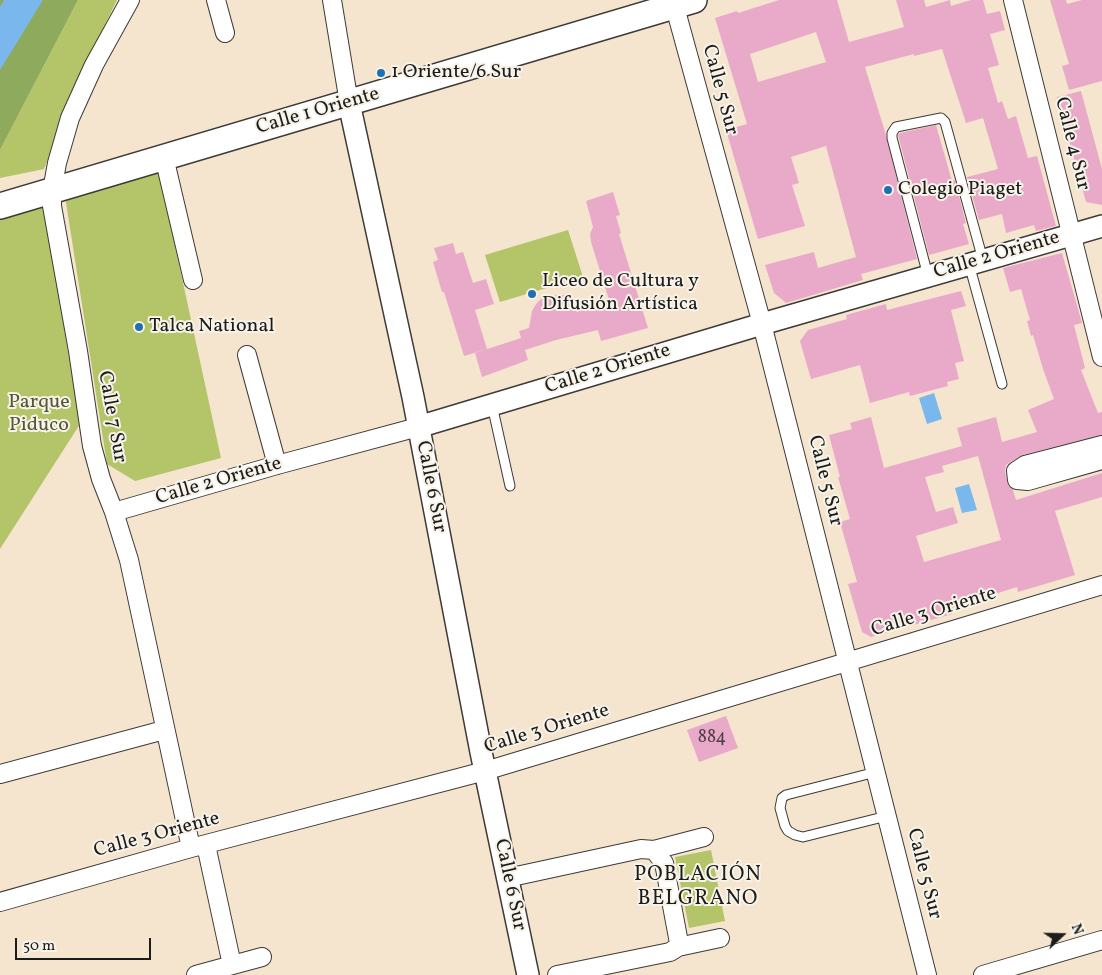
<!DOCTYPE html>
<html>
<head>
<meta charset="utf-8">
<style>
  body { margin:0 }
  #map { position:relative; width:1102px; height:975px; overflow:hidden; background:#f5e4ce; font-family:Vollkorn,serif }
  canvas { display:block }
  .north { position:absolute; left:1037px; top:910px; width:50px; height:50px; -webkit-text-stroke:4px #f7f3e8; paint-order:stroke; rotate:69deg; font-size:14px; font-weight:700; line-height:20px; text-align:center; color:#1c1c1c }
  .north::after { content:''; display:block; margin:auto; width:18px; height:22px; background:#1c1c1c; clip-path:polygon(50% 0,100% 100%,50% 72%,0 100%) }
  .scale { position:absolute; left:15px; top:938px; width:136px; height:22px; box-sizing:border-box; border:2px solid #1c1c1c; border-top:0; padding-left:6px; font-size:15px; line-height:18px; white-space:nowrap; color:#1c1c1c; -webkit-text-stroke:4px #f7f3e8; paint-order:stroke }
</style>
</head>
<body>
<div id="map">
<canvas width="1102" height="975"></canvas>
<div class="north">N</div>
<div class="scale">50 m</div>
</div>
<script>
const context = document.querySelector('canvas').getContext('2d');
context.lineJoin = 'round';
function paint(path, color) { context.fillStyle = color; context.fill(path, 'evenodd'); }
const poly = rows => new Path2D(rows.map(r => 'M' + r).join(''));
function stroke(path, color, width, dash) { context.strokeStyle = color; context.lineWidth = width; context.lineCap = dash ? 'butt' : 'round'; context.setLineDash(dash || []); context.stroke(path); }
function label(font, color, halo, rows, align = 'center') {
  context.font = font + ' Vollkorn,serif'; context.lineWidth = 4; context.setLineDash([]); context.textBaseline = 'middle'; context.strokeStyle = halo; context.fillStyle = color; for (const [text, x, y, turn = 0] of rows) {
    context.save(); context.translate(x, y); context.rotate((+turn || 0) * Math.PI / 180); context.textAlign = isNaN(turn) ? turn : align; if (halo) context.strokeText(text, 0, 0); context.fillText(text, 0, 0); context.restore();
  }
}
paint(poly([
  [78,0,117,0,85,65,44,169,0,178,0,150],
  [159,172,221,458,135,481,107,464,65,196],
  [43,201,80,424,0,549,0,212],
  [568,230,583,277,500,302,485,255],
  [711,850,725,921,689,928,675,857]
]), '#b3c568');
paint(poly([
  [0,0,78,0,0,150]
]), '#8eaa5c');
paint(poly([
  [4,0,43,0,0,70,0,7],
  [934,393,942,419,927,424,919,398],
  [969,484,977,510,962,513,955,488]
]), '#7ab7ed');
paint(poly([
  [779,0,837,0,849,42,904,27,896,0,924,0,926,7,950,0,951,6,971,0,983,0,987,14,1000,11,1005,30,990,34,999,65,988,68,998,103,1002,101,1008,119,1016,116,1028,158,1037,156,1056,226,1036,231,1034,225,1006,233,1002,214,979,220,967,177,998,169,983,118,966,123,942,49,914,56,914,54,865,67,886,135,917,259,861,274,863,280,786,303,774,293,765,265,814,252,818,268,856,257,826,146,791,157,799,183,792,185,805,226,758,239,726,130,747,124,715,18,737,11,738,13],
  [816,32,826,62,758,82,750,54],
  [1050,0,1066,0,1067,4,1082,0,1102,0,1102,81,1069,90,1062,66,1069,64],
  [1081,91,1102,169,1102,205,1086,202,1057,97],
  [936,125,952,181,955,180,966,223,963,224,969,244,929,255,898,135,900,133],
  [613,192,620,215,616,216,621,233,619,234,648,328,601,341,598,330,556,340,525,350,528,360,482,377,475,353,521,338,524,348,519,331,529,328,532,311,536,304,541,299,548,295,564,295,572,299,584,311,610,303,591,242,590,234,593,227,586,201],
  [453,243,456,254,463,252,473,283,486,279,494,304,475,310,487,349,464,356,444,292,442,292,433,262,438,260,434,248],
  [1062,253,1082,323,1074,325,1085,368,1081,370,1098,413,1102,412,1102,435,1022,455,1006,465,1005,472,1008,485,1013,490,1016,500,1102,473,1102,497,1055,511,1075,575,1018,592,1017,587,951,608,952,614,871,637,862,632,848,584,857,582,840,522,850,519,838,477,840,477,829,435,852,429,850,423,871,417,884,468,962,446,957,428,996,417,1002,442,1037,432,1028,410,1054,399,1043,369,1033,335,1031,336,1027,321,1030,320,1021,289,1010,292,1003,268],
  [978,456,1001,540,924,562,916,536,958,523,953,507,936,512,925,477,944,472,942,466],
  [961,291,966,306,951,310,964,361,955,363,959,379,947,382,948,386,910,396,909,392,870,403,860,365,811,379,800,341,808,330,847,319,846,315,886,304,887,310],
  [726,716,738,748,699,762,687,730]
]), '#e9aaca');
const service = poly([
  [969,264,1002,384],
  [928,276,892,138,892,133,896,127,941,118,945,122,983,260],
  [492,405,510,486],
  [876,772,786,795,782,798,780,808,785,826,788,831,795,835,803,837,887,816]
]);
const minor = poly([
  [130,0,94,65,70,118,57,163,52,191,52,206,78,351,92,446,101,479,114,512,129,560,191,848],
  [216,0,225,33],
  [332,0,349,103],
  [673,0,762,324,927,975],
  [1013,0,1102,357],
  [164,157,193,280],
  [247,355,277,465],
  [1102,445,1025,465,1016,471,1017,480,1028,481,1102,460],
  [114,512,277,465,418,427],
  [0,774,164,730],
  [206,845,232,965],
  [654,850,704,837],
  [507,878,641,849,654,850,664,863,679,943,678,947,670,952,557,975],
  [0,902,191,848,485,771,1102,585],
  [678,947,720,938],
  [196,975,262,957],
  [983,975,1102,940]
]);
const tertiary = poly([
  [349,103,413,397,481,752,528,975],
  [418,427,762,324,1102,226]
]);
const secondary = poly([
  [0,206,694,0]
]);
stroke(service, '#3d3a37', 11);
stroke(minor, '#3d3a37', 20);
stroke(tertiary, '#3d3a37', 24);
stroke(secondary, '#3d3a37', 28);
stroke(service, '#fff', 9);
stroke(minor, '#fff', 18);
stroke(tertiary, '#fff', 21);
stroke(secondary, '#fff', 25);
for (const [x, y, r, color] of [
  [381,73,5,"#1f6fb2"],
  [888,190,5,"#1f6fb2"],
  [532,294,5,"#1f6fb2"],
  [139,327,5,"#1f6fb2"]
]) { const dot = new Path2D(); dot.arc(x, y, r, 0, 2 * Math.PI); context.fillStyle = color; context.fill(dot); stroke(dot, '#f7f3e8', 2); }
label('18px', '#4f4048', null, [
  ["884",712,739]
]);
label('20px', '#1c1c1c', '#f7f3e8', [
  ["1 Oriente/6 Sur",391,73],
  ["Colegio Piaget",898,190],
  ["Liceo de Cultura y",542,282],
  ["Difusión Artística",542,305],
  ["Talca National",149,327]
], 'left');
label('20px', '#1c1c1c', '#f7f3e8', [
  ["Calle 5 Sur",719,90,75],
  ["Calle 1 Oriente",318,112,-16],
  ["Calle 4 Sur",1071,144,76],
  ["Calle 2 Oriente",997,256,-16],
  ["Calle 2 Oriente",608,370,-17],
  ["Calle 7 Sur",111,417,80],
  ["Calle 5 Sur",824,481,76],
  ["Calle 2 Oriente",219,482,-16],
  ["Calle 6 Sur",430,487,79],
  ["Calle 3 Oriente",934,613,-17],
  ["Calle 3 Oriente",547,730,-17],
  ["Calle 3 Oriente",157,836,-15],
  ["Calle 5 Sur",923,874,76],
  ["Calle 6 Sur",509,885,78]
]);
label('20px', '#515737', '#f7f3e8', [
  ["Parque",39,403],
  ["Piduco",39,426]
]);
context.letterSpacing = '1px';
label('21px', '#1c1c1c', '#f7f3e8', [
  ["POBLACIÓN",698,876],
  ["BELGRANO",698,900]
]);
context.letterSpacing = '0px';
</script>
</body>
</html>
